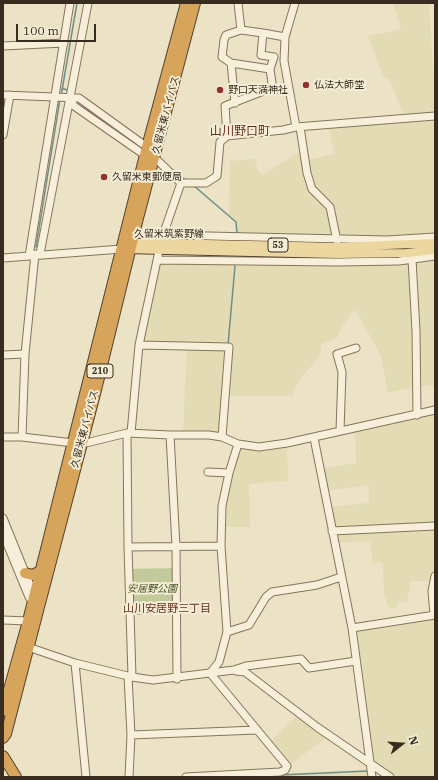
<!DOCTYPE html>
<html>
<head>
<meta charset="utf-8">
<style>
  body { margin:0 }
  #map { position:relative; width:438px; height:780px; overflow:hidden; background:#ece2c6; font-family:"IBM Plex Serif",serif }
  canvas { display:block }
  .frame { position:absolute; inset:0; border:4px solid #382c20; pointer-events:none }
  .north { position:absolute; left:382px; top:724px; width:40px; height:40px; -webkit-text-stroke:3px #f4ecd5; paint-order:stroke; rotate:73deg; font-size:11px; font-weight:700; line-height:16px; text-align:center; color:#382c20 }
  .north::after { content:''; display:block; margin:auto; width:14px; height:18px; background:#382c20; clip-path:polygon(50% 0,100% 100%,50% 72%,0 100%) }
  .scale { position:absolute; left:16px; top:24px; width:80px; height:18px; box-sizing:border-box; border:2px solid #382c20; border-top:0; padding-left:5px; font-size:12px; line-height:14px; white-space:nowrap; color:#382c20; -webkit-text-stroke:3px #f4ecd5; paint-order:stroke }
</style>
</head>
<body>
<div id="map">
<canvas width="438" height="780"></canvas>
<div class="frame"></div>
<div class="north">N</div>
<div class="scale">100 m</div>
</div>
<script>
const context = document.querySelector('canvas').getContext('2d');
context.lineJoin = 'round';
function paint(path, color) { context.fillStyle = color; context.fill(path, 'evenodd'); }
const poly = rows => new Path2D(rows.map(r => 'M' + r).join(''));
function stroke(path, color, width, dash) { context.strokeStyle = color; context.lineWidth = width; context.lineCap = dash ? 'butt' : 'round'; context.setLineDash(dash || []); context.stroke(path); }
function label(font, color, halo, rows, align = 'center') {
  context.font = font + ' "IBM Plex Serif","Noto Sans JP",serif'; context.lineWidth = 4; context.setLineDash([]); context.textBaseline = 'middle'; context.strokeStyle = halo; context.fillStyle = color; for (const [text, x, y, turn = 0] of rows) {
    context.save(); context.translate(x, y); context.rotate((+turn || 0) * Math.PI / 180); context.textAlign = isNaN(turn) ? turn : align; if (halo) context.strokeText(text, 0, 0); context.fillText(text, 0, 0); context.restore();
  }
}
paint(poly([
  [393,3,429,3,433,69,435,69,435,114,404,117,390,80,383,75,368,36,401,29],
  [435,117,435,237,236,236,237,225,229,216,230,161,255,159,258,171,262,175,303,150,305,161,335,154,328,125],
  [435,256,435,386,417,386,388,393,381,356,355,309,339,331,338,337,321,344,320,356,299,380,292,396,225,396,222,437,183,435,187,346,139,345,157,260,412,259],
  [435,410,435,777,186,777,372,770,352,628,434,615,432,581,411,581,407,602,398,603,396,608,389,609,384,592,383,562,372,563,371,541,335,543,328,507,369,503,369,485,325,491,320,469,356,463,355,428],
  [287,443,288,481,249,484,250,527,221,527,222,506,238,444],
  [298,715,327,737,291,764,272,740]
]), '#e2dbb4');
paint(poly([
  [176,568,176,609,130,610,129,569]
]), '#c3ca9a');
stroke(poly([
  [62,88,69,91],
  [61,96,77,3],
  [169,167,187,181],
  [193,185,236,222,237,233],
  [36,247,60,99],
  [228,345,235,266],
  [280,775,368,771]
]), '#6e8e87', 1.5);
const minor = poly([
  [238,3,241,30],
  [295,3,285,37,284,61,296,127],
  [263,33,261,55,274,57,270,69,231,63,222,57,224,40,226,35,241,30,263,33,285,37],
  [3,46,64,43],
  [231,63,235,103],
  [270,69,273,90],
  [3,95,79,98,147,147,155,158,181,183],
  [70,98,74,106,146,156],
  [300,127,307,173,312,189,330,207,337,241],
  [3,135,10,95],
  [227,136,225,106,266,90,288,89],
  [181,183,206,183,217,176,220,142,227,136,283,130,296,127,435,116],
  [163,235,387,240,435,237],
  [162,238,181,183],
  [40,254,88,3],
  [29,256,70,3],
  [3,258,122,249],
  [412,259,416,331,417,415],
  [157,260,337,262,399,261,435,256],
  [139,345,229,347,222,437],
  [3,355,25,354],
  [340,431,342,372,337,354,356,348],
  [127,433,128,547,132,677],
  [131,433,139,345,159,251],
  [170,435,176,546,177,679],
  [3,437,22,437,82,444,127,433,170,435,209,435,222,437,238,444,259,447,287,443,435,410],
  [22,437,25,354,35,254],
  [314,438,352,628,372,777],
  [208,472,229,473],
  [3,518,35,597],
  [332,531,435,526],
  [3,534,29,597,34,604],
  [128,547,221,546],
  [130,610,176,609],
  [434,615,432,591,435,576],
  [3,620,28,621],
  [352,628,435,615],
  [227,632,249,625,266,597,272,592,317,585,341,577],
  [25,646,75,663,132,677,153,680,234,670,246,666,301,659,309,668,356,661],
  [75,663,86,777],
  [236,671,245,672,317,727,390,777],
  [210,673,219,662,227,632,221,546,222,506,229,473,238,444],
  [128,676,131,735,129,777],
  [131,735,257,730],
  [186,777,280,772,285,770,287,766,210,673]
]);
const major = poly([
  [128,245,132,243,161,243,338,247,435,243],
  [124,249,337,254,407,253,435,250]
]);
const highway = poly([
  [25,573,33,575,40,571],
  [3,711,28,621,147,147,186,3],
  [3,738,6,734,39,607,95,394,138,218,195,3],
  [3,756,16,777]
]);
stroke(minor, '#87745c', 9);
stroke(major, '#554230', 10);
stroke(highway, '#554230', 12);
stroke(minor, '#f7efd9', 7);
stroke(major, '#edd7a0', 8);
stroke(highway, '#d7a45b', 10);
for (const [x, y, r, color] of [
  [306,85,4,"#93312f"],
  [220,90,4,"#93312f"],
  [104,177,4,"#93312f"]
]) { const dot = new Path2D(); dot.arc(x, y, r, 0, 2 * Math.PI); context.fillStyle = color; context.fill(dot); stroke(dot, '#f4ecd5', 1.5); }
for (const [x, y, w] of [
  [278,245,20],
  [100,371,26]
]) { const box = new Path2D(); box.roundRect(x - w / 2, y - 7, w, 14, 3); context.fillStyle = '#f4ecd5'; context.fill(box); stroke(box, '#382c20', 1); }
label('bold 9px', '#382c20', null, [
  ["53",278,245],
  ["210",100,371]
]);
label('10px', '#382c20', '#f4ecd5', [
  ["仏法大師堂",314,85],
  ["野口天満神社",228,90],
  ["久留米東郵便局",112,177]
], 'left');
label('10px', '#382c20', '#f4ecd5', [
  ["久留米東バイパス",166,115,-75],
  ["久留米筑紫野線",169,234],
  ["久留米東バイパス",85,429,-75]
]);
label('italic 10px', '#475327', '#f4ecd5', [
  ["安居野公園",152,589]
]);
label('11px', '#623021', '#f4ecd5', [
  ["山川安居野三丁目",167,609]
]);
label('12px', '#623021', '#f4ecd5', [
  ["山川野口町",240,132]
]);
</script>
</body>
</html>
